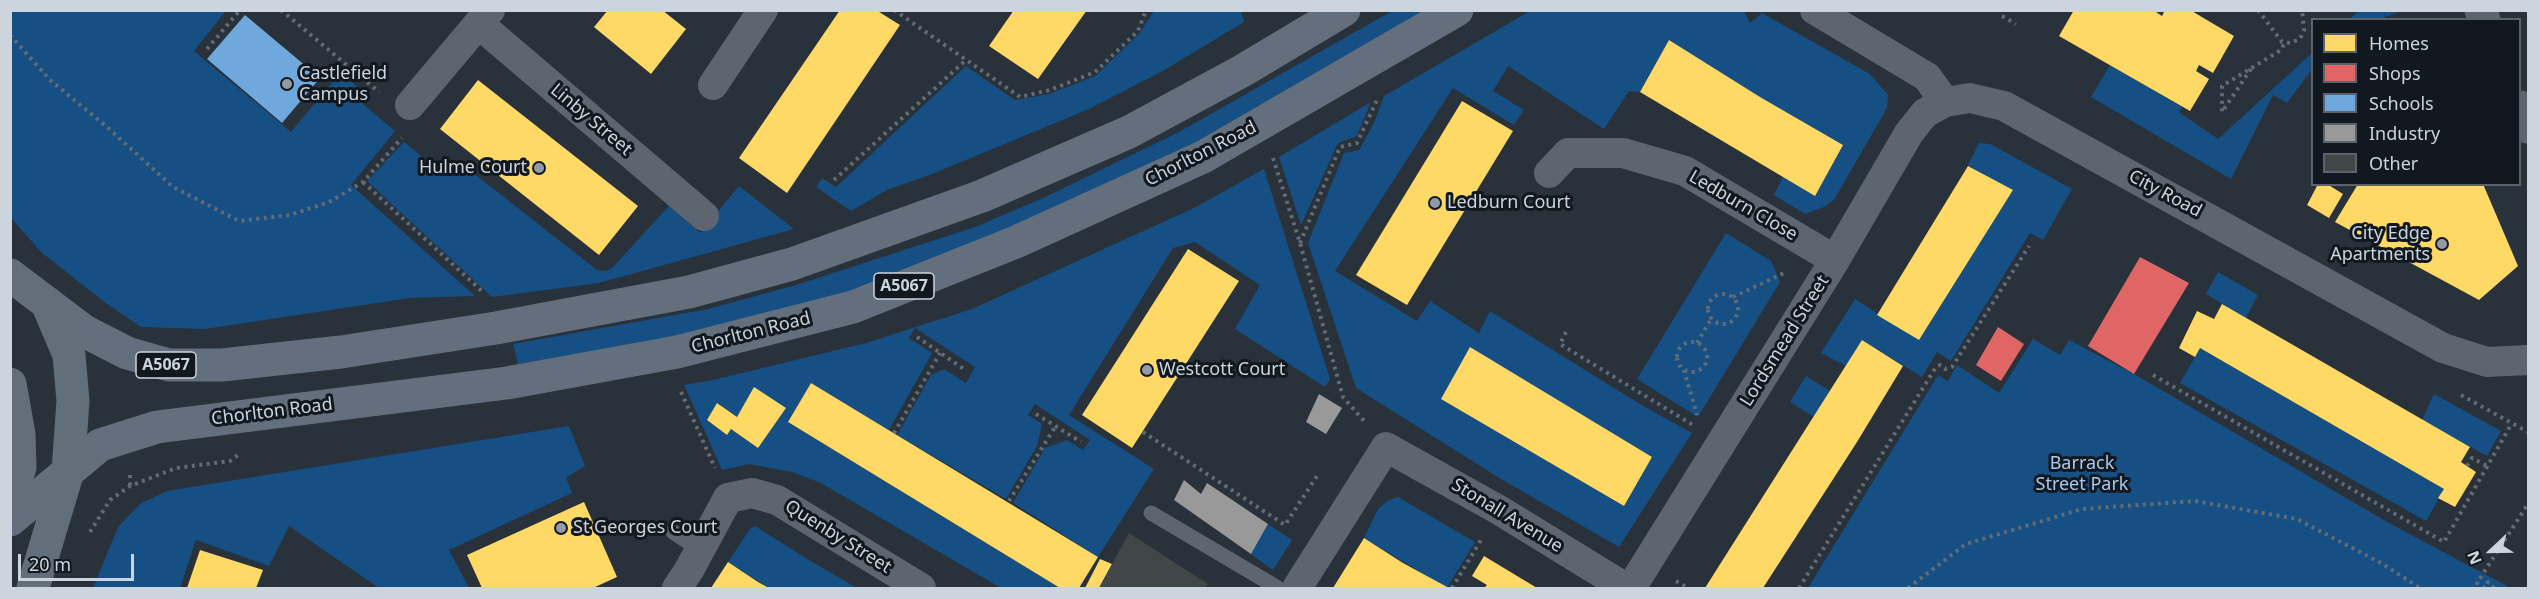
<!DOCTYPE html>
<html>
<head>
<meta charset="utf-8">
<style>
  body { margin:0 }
  #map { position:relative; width:2539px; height:599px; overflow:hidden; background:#29313a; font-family:"Noto Sans",sans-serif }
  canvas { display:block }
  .frame { position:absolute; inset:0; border:12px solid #ccd4de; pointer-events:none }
  .legend { position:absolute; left:2311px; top:18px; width:210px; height:168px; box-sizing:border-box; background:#12181f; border:2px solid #5c636b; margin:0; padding:8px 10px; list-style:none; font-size:18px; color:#ccd4de }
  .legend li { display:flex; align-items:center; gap:12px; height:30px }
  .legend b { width:30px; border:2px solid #5c636b }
  .north { position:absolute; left:2461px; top:521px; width:60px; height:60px; -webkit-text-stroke:4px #12181f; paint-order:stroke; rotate:248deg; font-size:16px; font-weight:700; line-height:24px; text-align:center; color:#ccd4de }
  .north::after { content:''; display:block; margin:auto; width:21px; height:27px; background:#ccd4de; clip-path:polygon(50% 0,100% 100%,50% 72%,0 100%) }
  .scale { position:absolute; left:18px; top:554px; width:116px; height:27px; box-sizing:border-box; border:3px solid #ccd4de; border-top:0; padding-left:8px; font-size:18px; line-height:21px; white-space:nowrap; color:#ccd4de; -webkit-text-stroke:4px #12181f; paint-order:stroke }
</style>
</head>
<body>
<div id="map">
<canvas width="2539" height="599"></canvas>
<div class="frame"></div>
<ul class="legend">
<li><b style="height:16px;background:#ffd966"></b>Homes</li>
<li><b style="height:16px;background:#e06666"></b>Shops</li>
<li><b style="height:16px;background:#6fa8dc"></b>Schools</li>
<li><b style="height:16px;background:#999"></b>Industry</li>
<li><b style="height:16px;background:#414647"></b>Other</li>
</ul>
<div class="north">N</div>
<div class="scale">20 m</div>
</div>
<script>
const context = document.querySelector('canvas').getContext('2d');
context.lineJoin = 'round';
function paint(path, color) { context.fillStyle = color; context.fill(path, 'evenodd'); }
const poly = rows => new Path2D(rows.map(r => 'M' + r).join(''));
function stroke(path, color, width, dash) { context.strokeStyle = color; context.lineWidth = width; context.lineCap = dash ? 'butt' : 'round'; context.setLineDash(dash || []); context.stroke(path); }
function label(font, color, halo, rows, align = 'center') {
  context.font = font + ' "Noto Sans",sans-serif'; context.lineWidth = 6; context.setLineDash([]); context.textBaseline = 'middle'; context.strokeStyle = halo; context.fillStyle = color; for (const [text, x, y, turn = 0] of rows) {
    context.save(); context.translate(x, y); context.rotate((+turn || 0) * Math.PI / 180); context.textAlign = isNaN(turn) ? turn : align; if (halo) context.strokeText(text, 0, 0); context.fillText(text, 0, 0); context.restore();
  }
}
paint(poly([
  [11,10,226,11,194,51,291,132,340,73,369,96,363,104,395,131,351,185,475,296,410,298,205,329,141,327,103,301,41,252,11,218],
  [1154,11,1241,11,1244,22,1161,72,1087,110,932,174,887,190,851,211,816,187,822,178,836,187,966,66,1015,100,1049,94,1095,76,1139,34],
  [1392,11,1434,11,1188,151,890,279,802,306,623,348,518,364,513,344,708,309,796,285,975,227,1043,198,1179,132],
  [1530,11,1744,11,1750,23,1762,13,1870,74,1888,95,1887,108,1834,200,1824,207,1805,214,1774,195,1783,177,1815,195,1843,145,1760,97,1669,40,1640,92,1629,91,1604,129,1508,66,1493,91,1524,110,1514,125,1453,88,1335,271,1417,321,1430,301,1479,333,1490,311,1640,404,1692,433,1619,547,1501,479,1356,388,1308,243,1344,153,1359,150,1374,123,1384,96],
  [1470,348,1652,457,1624,506,1541,457],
  [2359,11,2359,10,2401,11,2380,19,2349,19],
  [2312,53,2312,69,2287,103,2273,95,2231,179,2091,97,2110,65,2182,107,2179,112,2218,139],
  [1371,102,1357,136,1338,143,1301,225,1279,157],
  [404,142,445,175,458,161,597,270,606,271,612,268,669,206,700,233,739,186,794,229,599,283,492,297,367,181],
  [1979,143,1990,144,2005,152,2072,189,2043,240,2030,233,1951,361,1937,352,1922,377,1862,340,1846,366,1821,353,1855,299,1919,340,2012,191,1968,165],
  [1264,169,1330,379,1325,387,1235,329,1260,285,1195,242,1173,248,1069,415,1154,469,1098,557,1013,503,1045,448,1067,440,1083,450,1090,440,1035,404,1028,415,1042,424,1037,446,1006,499,897,435,931,375,944,369,966,383,975,367,915,328,909,338,932,353,889,430,811,383,788,422,1060,588,1001,588,821,483,792,472,749,464,722,470,684,385,713,380,866,343,972,309,1196,207],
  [718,403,737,417,786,408,758,448,731,429,727,435,707,420],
  [1726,233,1771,261,1780,282,1698,417,1637,379],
  [2218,272,2258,295,2246,318,2206,294],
  [2033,339,2060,355,2069,340,2134,374,2389,523,2511,588,1808,588,1938,375,1948,381,1957,365,1999,393],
  [2200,348,2444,489,2426,521,2180,383],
  [1806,376,1830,391,1814,417,1790,402],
  [2434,394,2501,431,2487,456,2422,420],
  [569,426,585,466,566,478,572,493,449,550,469,588,379,588,289,526,269,566,196,540,180,588,93,588,118,527,140,504,167,491],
  [1398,497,1475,542,1447,588,1364,538,1378,509,1389,500],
  [1268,524,1292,540,1273,570,1251,554],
  [755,526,809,560,857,588,769,588,728,562,750,529]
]), '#154f84');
paint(poly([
  [608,10,662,10,686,29,651,74,594,27],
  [840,10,876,10,900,25,787,193,739,158],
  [1014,10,1087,10,1038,79,989,46],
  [2074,10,2153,10,2162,16,2165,10,2190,10,2234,36,2213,73,2199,65,2196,71,2209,79,2190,111,2059,36],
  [1669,40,1760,97,1843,145,1815,196,1640,92],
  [478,80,638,206,599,255,440,129],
  [1462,101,1513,131,1407,305,1356,275],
  [1968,166,2013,190,1919,340,1877,315],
  [2318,184,2327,184,2343,194,2329,218,2307,205],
  [2358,184,2483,184,2518,266,2479,300,2335,222],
  [1188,249,1239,281,1132,448,1082,415],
  [2222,304,2470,447,2461,462,2476,472,2455,507,2438,498,2444,489,2200,348,2195,357,2179,348,2197,311,2214,319],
  [1862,340,1903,366,1857,442,1763,588,1705,588],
  [1470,347,1652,457,1624,506,1441,399],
  [811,383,1098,557,1079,588,1060,588,788,422],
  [754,387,786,408,758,448,731,429,727,435,707,420,717,403,737,417],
  [584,502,617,577,593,588,482,588,467,555],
  [1364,538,1403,563,1449,588,1333,588],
  [200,550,263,570,256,588,187,588],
  [1484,556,1537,588,1484,588,1487,585,1472,576],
  [1100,559,1112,564,1099,588,1085,588],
  [728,562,758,582,769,588,711,588]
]), '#ffd966');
paint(poly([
  [2140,257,2189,283,2134,374,2088,346],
  [1998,327,2024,344,2001,381,1976,365]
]), '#e06666');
paint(poly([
  [245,15,320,78,282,123,207,59]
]), '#6fa8dc');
paint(poly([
  [1319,394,1342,408,1326,434,1306,422],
  [1184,480,1201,494,1207,483,1268,524,1251,554,1174,500]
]), '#999');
paint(poly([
  [1129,533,1208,584,1205,588,1099,588]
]), '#414647');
stroke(poly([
  [281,10,379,92],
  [894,10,1020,97,1050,90,1095,72,1138,31,1146,10],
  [2258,10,2282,42,2290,43,2300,39,2304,30,2302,10],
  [2002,16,2016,24],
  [10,35,50,80,107,127,173,187,239,221,290,215,329,202,363,182,402,138],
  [207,49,240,10],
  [2251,69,2222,112,2222,86,2281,50,2285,42],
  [1273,158,1300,243,1343,397,1364,421],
  [834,180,966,60],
  [363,182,484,293],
  [1300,243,1340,147,1357,143,1377,100],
  '1708 309a15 15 0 1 1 30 0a15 15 0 1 1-30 0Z',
  [1733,297,1784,273],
  [1566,332,1560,344,1693,425],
  [917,337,964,369],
  '1677 357a15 15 0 1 1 30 0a15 15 0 1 1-30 0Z',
  [1697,343,1711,319],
  [1684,370,1697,415],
  [2153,375,2444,542,2512,423],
  [681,392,715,468],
  [2461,395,2528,432],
  [1036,414,1081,442],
  [1143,432,1285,525,1317,476],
  [894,433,940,353],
  [2467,466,2472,458,2487,466],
  [130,475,130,486],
  [1009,501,1055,427],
  [90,532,110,500,130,486,176,468,230,461,238,455],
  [1676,581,1688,588],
  [1452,588,1481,540],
  [1799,588,1936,367,1940,365,1945,369,1952,367,2029,246],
  [1908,588,1966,544,2082,509,2195,501,2297,519,2381,563,2420,588],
  [2494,588,2488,582,2485,588,2477,583,2528,504]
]), '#636b73', 4, [3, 4.5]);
stroke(poly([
  [1151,513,1278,588],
  [673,532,700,550]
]), '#5c6570', 15);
stroke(poly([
  [1815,10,1927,77,1945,102],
  [479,24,704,216],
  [713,85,763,10],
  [410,105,490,10],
  [1549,173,1568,153,1623,153,1685,171,1835,260],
  [677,588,689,570,728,498,752,493,777,500,921,588],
  [1297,588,1386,447,1499,510,1626,588],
  [1631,588,1835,260,1909,133,1925,113,1945,102,1970,98,2004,106,2443,348,2487,362,2528,360]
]), '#5c6570', 30);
stroke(poly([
  [2481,10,2484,20],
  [2520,107,2528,127]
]), '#5c6570', 33);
stroke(poly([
  [47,303,84,331,127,353,169,365,222,365,341,352,496,328,689,292,792,264,982,196,1129,132,1242,71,1344,10],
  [10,520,100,445,157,427,507,383,677,352,853,307,1016,242,1203,157,1457,10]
]), '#636f7c', 33);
stroke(poly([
  [10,275,47,303,69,355,73,401,68,471,33,588],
  [10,384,19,434,20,467,10,499]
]), '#626e7a', 33);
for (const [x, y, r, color] of [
  [287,84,6,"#939ba5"],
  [539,168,6,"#939ba5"],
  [1435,203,6,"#939ba5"],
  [2442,244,6,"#939ba5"],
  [1147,370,6,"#939ba5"],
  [561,528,6,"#939ba5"]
]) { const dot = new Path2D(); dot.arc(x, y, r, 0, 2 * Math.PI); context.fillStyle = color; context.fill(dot); stroke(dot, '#12181f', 2); }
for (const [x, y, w] of [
  [904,286,60],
  [166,365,60]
]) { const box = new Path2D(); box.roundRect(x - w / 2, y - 13, w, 26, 4.5); context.fillStyle = '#12181f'; context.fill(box); stroke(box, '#ccd4de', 1.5); }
label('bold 16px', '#ccd4de', null, [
  ["A5067",904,286],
  ["A5067",166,365]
]);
label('18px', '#ccd4de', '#12181f', [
  ["Castlefield",299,74],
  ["Campus",299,95],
  ["Hulme Court",527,168,"right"],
  ["Ledburn Court",1447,203],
  ["City Edge",2430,234,"right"],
  ["Apartments",2430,255,"right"],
  ["Westcott Court",1159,370],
  ["St Georges Court",573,528]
], 'left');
label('18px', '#ccd4de', '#12181f', [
  ["Linby Street",591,120,40],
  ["Chorlton Road",1201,154,-27],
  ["City Road",2165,194,28],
  ["Ledburn Close",1743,206,30],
  ["Chorlton Road",751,333,-14],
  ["Lordsmead Street",1785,341,-58],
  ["Chorlton Road",272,412,-7],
  ["Stonall Avenue",1507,516,31],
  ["Quenby Street",838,537,32]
]);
label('18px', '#a9c9ee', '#12181f', [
  ["Barrack",2082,464],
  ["Street Park",2082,485]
]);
</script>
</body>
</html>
